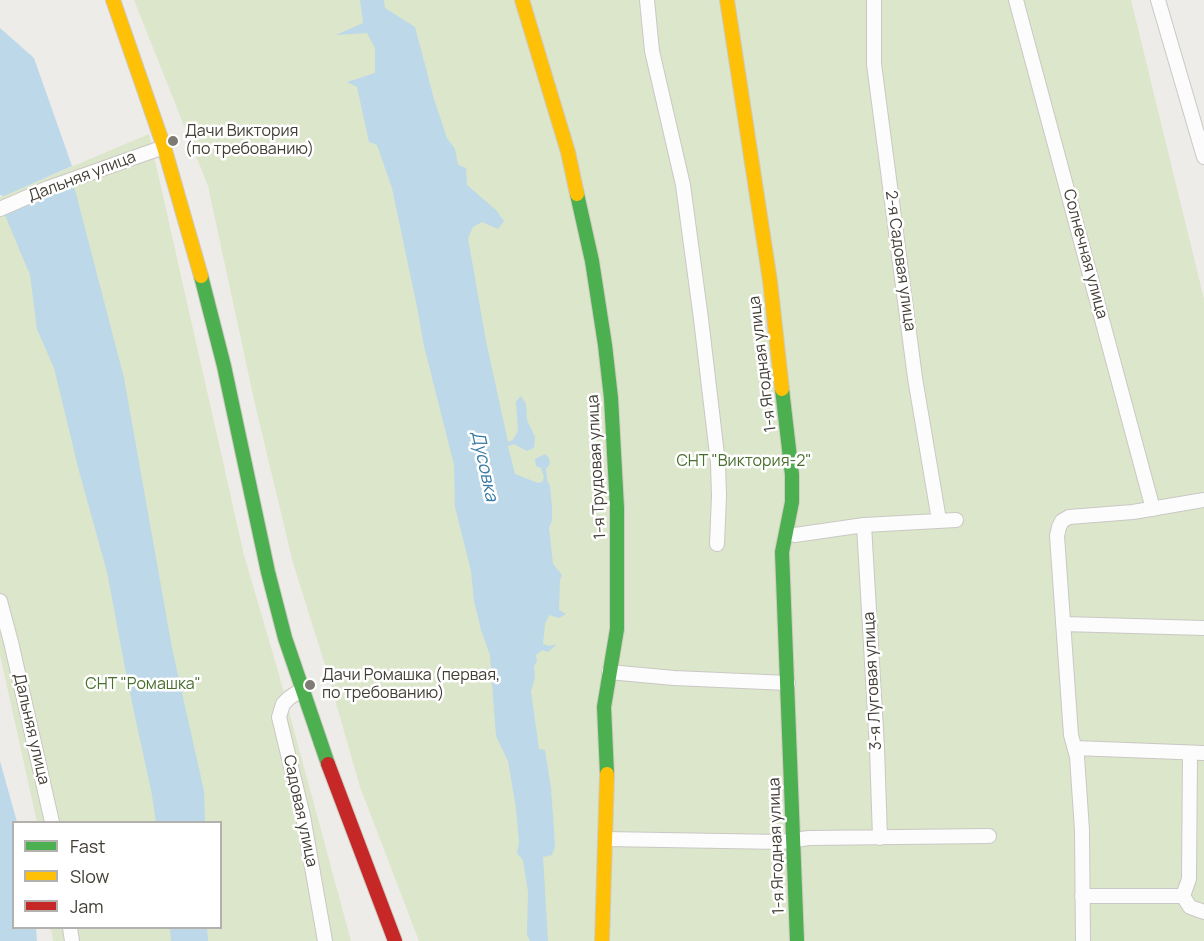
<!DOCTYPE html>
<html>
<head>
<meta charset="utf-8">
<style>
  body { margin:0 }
  #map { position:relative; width:1204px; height:941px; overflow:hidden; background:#eeece8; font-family:Manrope,sans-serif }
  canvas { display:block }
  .legend { position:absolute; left:12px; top:821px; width:210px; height:108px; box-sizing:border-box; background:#fff; border:2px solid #b3b1ae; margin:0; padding:8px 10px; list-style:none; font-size:18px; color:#423d35 }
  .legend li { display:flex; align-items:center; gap:12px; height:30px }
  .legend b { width:30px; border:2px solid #b3b1ae }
</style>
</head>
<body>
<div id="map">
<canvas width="1204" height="941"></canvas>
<ul class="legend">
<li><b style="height:8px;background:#4caf50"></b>Fast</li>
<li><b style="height:8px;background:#ffc107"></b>Slow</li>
<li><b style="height:8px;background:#c62828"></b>Jam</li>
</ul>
</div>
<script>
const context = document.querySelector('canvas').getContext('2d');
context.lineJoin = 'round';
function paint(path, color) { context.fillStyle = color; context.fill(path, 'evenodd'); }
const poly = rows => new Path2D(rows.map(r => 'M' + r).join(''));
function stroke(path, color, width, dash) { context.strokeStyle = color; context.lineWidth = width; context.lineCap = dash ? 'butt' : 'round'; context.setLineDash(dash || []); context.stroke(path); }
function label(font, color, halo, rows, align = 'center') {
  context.font = font + ' Manrope,sans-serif'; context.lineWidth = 5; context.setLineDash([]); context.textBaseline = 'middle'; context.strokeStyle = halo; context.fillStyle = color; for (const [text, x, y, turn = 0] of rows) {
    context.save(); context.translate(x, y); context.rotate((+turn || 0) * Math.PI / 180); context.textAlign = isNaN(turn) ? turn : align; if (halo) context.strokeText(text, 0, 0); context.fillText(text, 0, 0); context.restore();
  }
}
paint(poly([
  [134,0,1131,0,1204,299,1204,941,419,941,360,787,326,668,293,563,254,400,208,186],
  [149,134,244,555,278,671,351,941,53,941,51,928,220,928,220,822,37,822,0,655,0,197]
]), '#dce6ca');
paint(poly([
  [360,0,384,0,385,8,415,27,434,99,447,138,455,149,458,165,466,168,467,185,496,210,504,221,498,229,482,222,473,227,468,238,486,341,508,442,513,440,518,431,516,402,521,396,526,404,527,420,535,437,534,448,527,451,514,444,508,446,515,474,538,483,542,482,544,477,541,468,536,466,535,459,545,454,549,458,550,464,546,469,547,480,550,486,552,507,552,520,549,528,553,564,562,575,560,580,559,610,566,614,559,618,549,615,545,624,543,644,549,646,557,644,548,652,542,650,536,655,537,662,534,666,535,678,531,691,539,749,545,750,551,788,555,846,552,855,543,857,548,941,530,941,527,935,528,892,523,860,517,853,519,842,516,808,508,761,496,736,490,655,481,630,474,601,471,571,455,507,454,465,424,346,417,307,392,188,377,145,369,142,357,87,347,82,375,73,375,48,367,33,336,35,363,23],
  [0,28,34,58,72,166,4,196,0,195],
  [74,186,124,378,172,648,204,791,205,822,156,822,152,795,128,684,107,572,79,471,54,368,37,329,30,275,5,215],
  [0,761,17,822,14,822,14,928,36,928,37,941,0,941],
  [170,928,207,928,208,941,171,941]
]), '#bcd8e9');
const street = poly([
  [647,0,652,51,683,185,701,319,718,463,719,496,717,544],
  [874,0,874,64,915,378,939,520],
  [1016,0,1153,509],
  [1158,0,1204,157],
  [0,209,48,188,164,147],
  [864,525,877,748,880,838],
  [786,533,795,535,864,525,956,520],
  [0,601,11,642,52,822],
  [1063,624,1204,628],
  [609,672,674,678,788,683],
  [301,690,289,698,283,704,279,717,303,816,325,941],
  [1075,748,1204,753],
  [605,839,781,842,809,838,989,836],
  [1082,896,1183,896,1190,907,1204,912],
  [1183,896,1189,879,1190,753],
  [70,928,72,941],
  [1083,941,1082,830,1077,757,1071,735,1057,536,1059,527,1062,521,1069,517,1133,512,1204,500]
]);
const fast = poly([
  [577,194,592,261,605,345,611,398,617,508,617,629,604,707,607,774],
  [201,276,224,366,268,572,285,638,328,764],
  [782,389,792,475,792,502,782,552,797,941]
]);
const slow = poly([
  [113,0,164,147,201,276],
  [522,0,568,152,577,194],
  [727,0,770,281,782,389],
  [602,941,607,774]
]);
const jam = poly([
  [328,764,395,941]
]);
stroke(street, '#cac8c4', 16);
stroke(fast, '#cfcbc2', 16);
stroke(slow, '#cfcbc2', 16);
stroke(jam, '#cfcbc2', 16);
stroke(street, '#fcfcfc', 14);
stroke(fast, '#4caf50', 14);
stroke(slow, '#ffc107', 14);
stroke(jam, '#c62828', 14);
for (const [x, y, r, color] of [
  [173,141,6,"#7e7a74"],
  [310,685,6,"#7e7a74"]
]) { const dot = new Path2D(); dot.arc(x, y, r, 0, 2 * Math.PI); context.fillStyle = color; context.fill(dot); stroke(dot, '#fff', 2); }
label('16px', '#423d35', '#fff', [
  ["Дачи Виктория",185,132],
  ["(по требованию)",185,150],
  ["Дачи Ромашка (первая,",322,676],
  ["по требованию)",322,694]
], 'left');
label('16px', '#423d35', '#fff', [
  ["Дальняя улица",82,177,-21],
  ["Солнечная улица",1085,254,75],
  ["2-я Садовая улица",900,261,82],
  ["1-я Ягодная улица",763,364,-97],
  ["1-я Трудовая улица",597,467,-93],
  ["3-я Луговая улица",873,681,-93],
  ["Дальняя улица",31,729,77],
  ["Садовая улица",300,811,78],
  ["1-я Ягодная улица",777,846,-92]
]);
label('16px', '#496f2e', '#fff', [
  ["СНТ \"Виктория-2\"",744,462],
  ["СНТ \"Ромашка\"",143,685]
]);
label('italic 18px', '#387ba4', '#fff', [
  ["Дусовка",484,466,78]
]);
</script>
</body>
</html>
